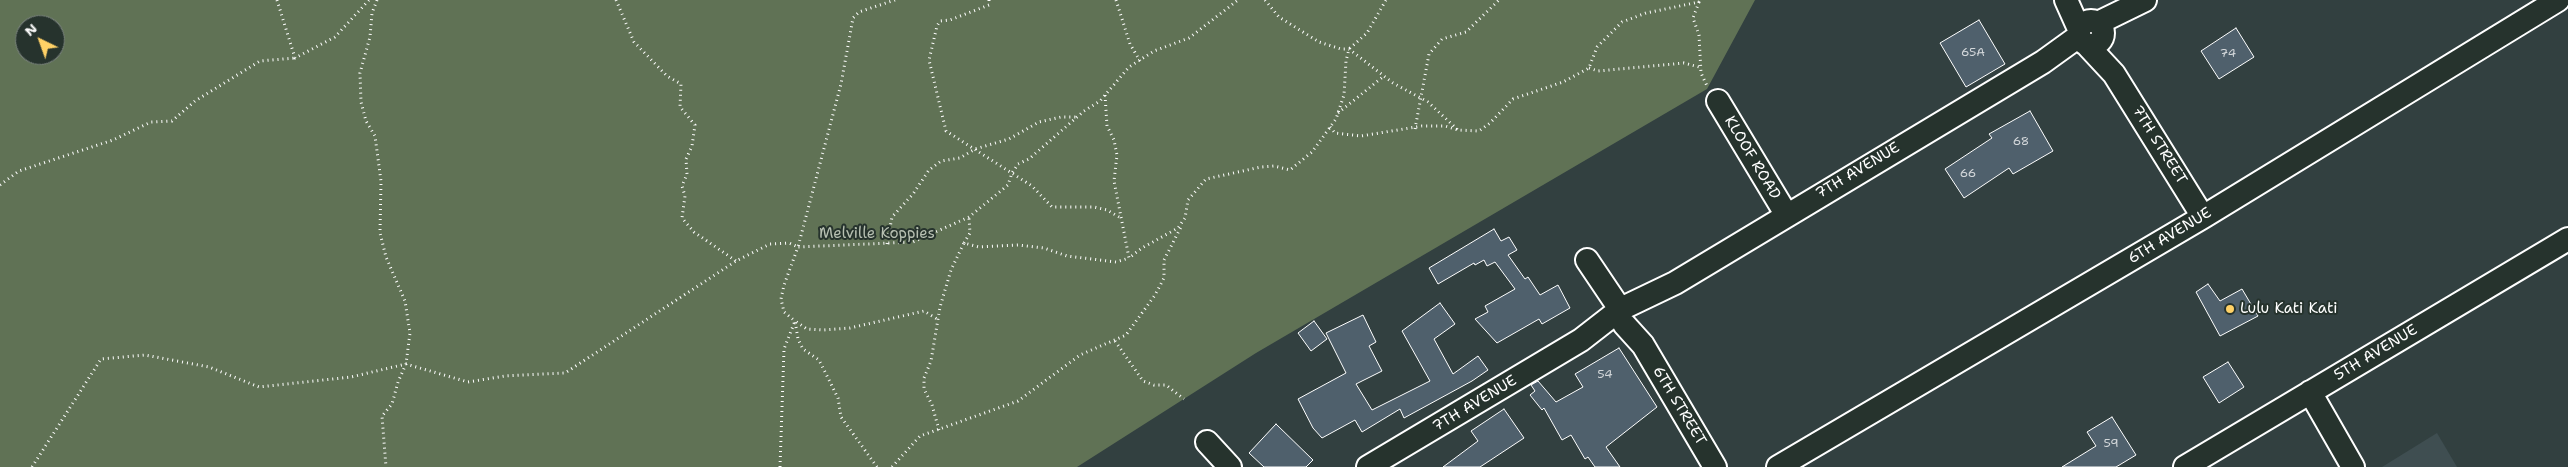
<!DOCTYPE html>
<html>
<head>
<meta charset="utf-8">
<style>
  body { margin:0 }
  #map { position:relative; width:2568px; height:467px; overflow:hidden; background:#324040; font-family:"Shantell Sans",sans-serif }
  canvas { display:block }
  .north { position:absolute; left:15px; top:15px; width:50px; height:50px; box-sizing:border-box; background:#26332d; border:1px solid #7d8581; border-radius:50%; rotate:318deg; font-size:14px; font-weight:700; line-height:20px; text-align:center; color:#fff }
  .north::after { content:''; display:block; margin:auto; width:18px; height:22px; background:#ffd166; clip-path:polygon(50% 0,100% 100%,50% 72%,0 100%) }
</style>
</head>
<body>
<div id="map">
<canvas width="2568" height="467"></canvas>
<div class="north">N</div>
</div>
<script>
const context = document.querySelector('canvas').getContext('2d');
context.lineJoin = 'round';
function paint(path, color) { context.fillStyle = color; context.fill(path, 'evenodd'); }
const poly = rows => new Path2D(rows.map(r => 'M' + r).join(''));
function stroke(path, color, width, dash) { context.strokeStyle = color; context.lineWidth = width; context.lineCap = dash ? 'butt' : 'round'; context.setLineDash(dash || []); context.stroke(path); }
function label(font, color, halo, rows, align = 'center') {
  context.font = font + ' "Shantell Sans",sans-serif'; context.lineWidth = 4; context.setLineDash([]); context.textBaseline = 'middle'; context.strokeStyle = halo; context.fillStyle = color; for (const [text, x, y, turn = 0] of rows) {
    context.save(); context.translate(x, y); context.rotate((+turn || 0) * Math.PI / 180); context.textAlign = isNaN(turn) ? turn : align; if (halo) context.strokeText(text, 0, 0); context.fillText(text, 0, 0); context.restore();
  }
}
paint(poly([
  [2437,433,2457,467,2382,467]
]), '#3f4e51');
paint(poly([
  [0,0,1755,0,1707,89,1256,353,1077,467,0,467],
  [25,25,55,25,55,55,25,55]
]), '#607255');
const building = poly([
  [1979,20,2005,64,1966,87,1940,43,1979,20],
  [2236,28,2254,57,2219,79,2201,51,2236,28],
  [2030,111,2053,151,2013,174,2009,168,1964,198,1945,169,1992,138,1989,134,2030,111],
  [1494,229,1501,241,1509,237,1517,250,1508,255,1525,279,1528,277,1540,295,1558,285,1570,308,1542,324,1539,319,1497,343,1475,319,1488,312,1485,306,1515,289,1495,262,1487,266,1484,260,1475,265,1474,263,1438,284,1429,268,1494,229],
  [2208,284,2220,301,2242,289,2258,316,2220,336,2196,292,2208,284],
  [1440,303,1455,324,1434,339,1453,374,1478,356,1488,370,1472,381,1404,418,1400,409,1362,432,1355,420,1322,438,1313,428,1298,399,1346,373,1326,333,1363,315,1376,342,1369,346,1382,371,1356,384,1372,410,1430,381,1402,331,1440,303],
  [1314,321,1327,339,1311,351,1298,333,1314,321],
  [1619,348,1657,407,1606,447,1620,467,1595,467,1588,457,1585,459,1571,435,1562,440,1544,408,1542,410,1530,395,1535,391,1531,385,1538,381,1556,402,1583,387,1575,374,1619,348],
  [2228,362,2244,387,2219,403,2203,377,2228,362],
  [1504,409,1524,438,1480,467,1443,467,1478,441,1471,431,1504,409],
  [2112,417,2136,455,2116,467,2062,467,2096,446,2087,432,2112,417],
  [1276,424,1313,460,1306,467,1264,467,1249,453,1276,424]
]);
paint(building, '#4f606c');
stroke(building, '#fff', 1);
const minor = poly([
  [2066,0,2079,29],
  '2079 33a12 12 0 1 1 24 0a12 12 0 1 1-24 0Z',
  [2098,23,2145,0],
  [2087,45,2114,74,2203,217],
  [1718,101,1786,214],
  [1587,260,1620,309],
  [1627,306,1675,283,2043,62,2079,36],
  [1624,324,1643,345,1715,467],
  [2310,392,2353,467],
  [1207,442,1230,467],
  [1368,467,1581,340,1617,312],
  [1778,467,2203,217,2558,0],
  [2185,467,2568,239]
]);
stroke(minor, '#fff', 26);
stroke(poly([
  [277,0,295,58,335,37,369,0],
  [377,0,372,13,370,37,360,73,361,102,366,121,375,136,381,181,380,233,386,257,405,301,410,333,406,364,398,382,392,404,382,416,386,467],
  [616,0,634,42,667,76,681,84,680,107,695,125,692,146,686,159,687,174,682,186,685,196,682,218,694,232,736,261],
  [989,0,989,5,950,20,940,21,937,26,929,60,946,131,1032,186,1052,207,1094,207,1107,210,1119,217],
  [1116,0,1130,44,1140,61],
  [1265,0,1279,17,1319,42,1341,49,1349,49,1393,83,1428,102,1458,130],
  [1699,2,1693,18,1699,35,1701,73,1707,86],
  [1589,68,1598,71,1684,63,1699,67],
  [1105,95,1107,126,1114,140,1117,155,1114,181,1129,258,1142,248,1178,228,1185,218,1188,200,1206,179,1261,167,1274,166,1290,170,1312,152,1336,119,1344,95,1346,61,1349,49,1367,33,1386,0],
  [1338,113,1384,76],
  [1330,127,1335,133,1361,136,1422,126,1445,126,1458,130,1479,131,1490,123,1513,99,1563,82,1589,68,1597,47,1622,22,1646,13,1699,2,1700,0],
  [1415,129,1429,54,1442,39,1466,32,1499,0],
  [0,185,19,171,113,140,151,122,172,121,195,101,260,61,295,58],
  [964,243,970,233,969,218],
  [887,244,892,217,913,194,929,170,941,161,960,158,975,149,1009,139,1039,122,1061,117,1076,117],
  [1115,341,1143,381,1154,385,1166,385,1184,399],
  [939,430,932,405,924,389,924,378,931,361,940,307,951,270,964,243,979,247,1018,245,1044,248,1067,256,1116,262,1129,258],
  [32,467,101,359,145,355,209,367,259,387,351,377,406,364,468,382,505,376,565,373,736,261,770,244,789,243,798,247,841,84,853,18,859,12,895,0],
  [780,467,784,349,795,321,807,329,823,330,850,328,924,311,937,319],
  [877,467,841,417,838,398,819,360,803,349,798,339,795,321,784,312,781,299,784,285,798,247,913,242,969,217,1008,185,1012,173,1018,164,1029,159,1084,111,1100,101,1129,67,1154,51,1189,38,1238,0],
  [892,467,920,436,1018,401,1080,355,1126,335,1155,295,1164,278,1164,260,1182,225]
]), '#fff', 3, [1, 4]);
stroke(minor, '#26332d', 22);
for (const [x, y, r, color] of [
  [2230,309,5,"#ffd166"]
]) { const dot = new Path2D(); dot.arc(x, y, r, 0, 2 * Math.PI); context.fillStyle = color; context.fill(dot); stroke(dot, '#26332d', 2); }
label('12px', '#d3d7da', null, [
  ["65A",1973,53],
  ["74",2228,54],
  ["68",2021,142],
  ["66",1968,174],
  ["54",1605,375],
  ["59",2111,444]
]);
label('15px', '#fff', '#26332d', [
  ["7TH STREET",2159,145,58],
  ["KLOOF ROAD",1752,158,59],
  ["7TH AVENUE",1858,171,-31],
  ["6TH AVENUE",2170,236,-31],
  ["5TH AVENUE",2376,353,-31],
  ["7TH AVENUE",1475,404,-31],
  ["6TH STREET",1679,406,59]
]);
label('15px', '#b7c0b2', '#26332d', [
  ["Melville Koppies",877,234]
]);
label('15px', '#fff', '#26332d', [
  ["Lulu Kati Kati",2240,309]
], 'left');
</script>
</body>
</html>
